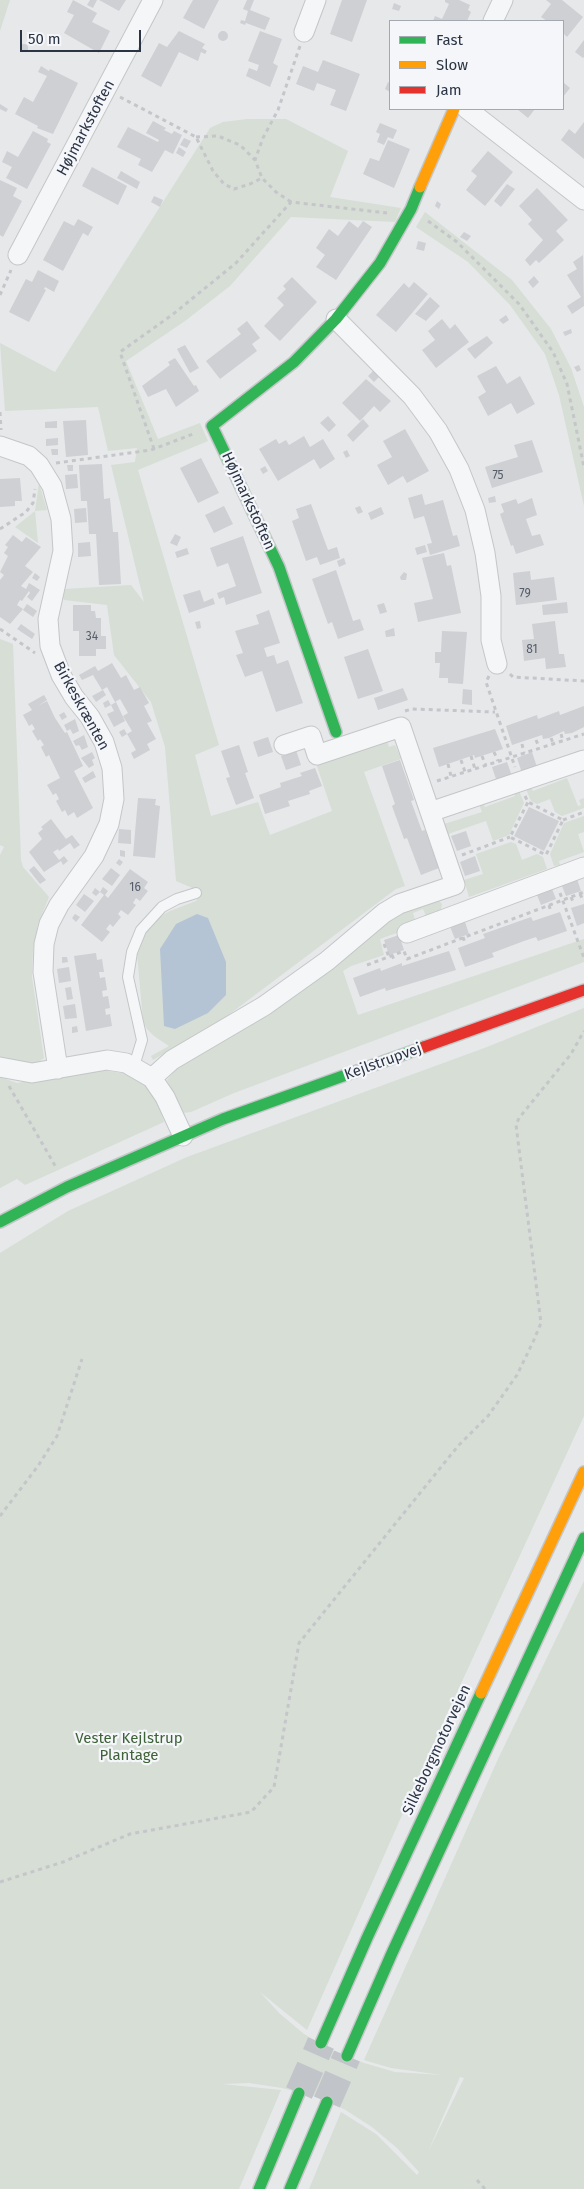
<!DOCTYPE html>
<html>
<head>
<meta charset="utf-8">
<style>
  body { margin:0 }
  #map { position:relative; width:584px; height:2189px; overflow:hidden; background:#e6e8ea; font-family:"Fira Sans",sans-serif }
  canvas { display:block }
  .legend { position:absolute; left:389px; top:20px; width:175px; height:90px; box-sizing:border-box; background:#f4f6f9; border:1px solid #a4a8b1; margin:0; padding:6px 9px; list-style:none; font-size:15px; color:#2b3445 }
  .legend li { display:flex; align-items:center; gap:10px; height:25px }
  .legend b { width:25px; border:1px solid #a4a8b1 }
  .scale { position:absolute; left:20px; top:30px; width:121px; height:22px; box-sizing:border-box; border:2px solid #2b3445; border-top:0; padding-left:6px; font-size:15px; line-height:18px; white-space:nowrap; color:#2b3445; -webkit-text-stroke:4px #f4f6f9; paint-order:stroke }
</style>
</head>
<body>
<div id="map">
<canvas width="584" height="2189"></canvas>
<ul class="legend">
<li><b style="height:6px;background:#30b455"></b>Fast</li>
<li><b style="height:6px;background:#ff9f0a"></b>Slow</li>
<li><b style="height:6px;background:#e5322d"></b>Jam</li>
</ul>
<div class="scale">50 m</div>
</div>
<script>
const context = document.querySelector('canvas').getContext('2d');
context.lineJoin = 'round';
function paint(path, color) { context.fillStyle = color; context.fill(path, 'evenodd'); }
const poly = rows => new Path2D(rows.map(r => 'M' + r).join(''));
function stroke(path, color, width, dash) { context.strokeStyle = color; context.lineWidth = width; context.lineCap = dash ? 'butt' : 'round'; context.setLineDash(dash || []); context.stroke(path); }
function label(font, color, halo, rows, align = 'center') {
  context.font = font + ' "Fira Sans",sans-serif'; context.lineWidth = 4.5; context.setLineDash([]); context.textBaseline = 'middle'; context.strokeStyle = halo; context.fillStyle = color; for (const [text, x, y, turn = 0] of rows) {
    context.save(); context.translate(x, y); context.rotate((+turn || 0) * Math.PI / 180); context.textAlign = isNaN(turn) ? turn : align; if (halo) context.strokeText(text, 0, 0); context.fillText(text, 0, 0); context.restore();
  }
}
paint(poly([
  [0,0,10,0,0,31],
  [247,119,286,119,348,151,330,197,401,208,395,222,291,217,230,286,185,321,126,361,158,439,200,423,208,441,138,470,219,745,195,755,211,816,258,802,270,835,332,811,316,763,387,741,389,747,395,745,401,759,364,772,405,886,396,889,223,1019,153,1060,151,1056,169,1046,154,1036,147,1029,143,1021,137,953,144,936,154,920,170,911,196,901,202,892,176,881,165,747,151,702,114,655,107,605,64,600,63,597,65,589,131,585,144,602,111,465,135,462,137,448,108,451,98,407,5,411,0,343,55,372,210,128,223,122],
  [425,212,512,280,551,329,571,368,584,407,584,506,559,395,545,354,510,305,468,262,416,227],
  [39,483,47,510,35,511,38,543,15,527,35,511],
  [0,639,13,644,21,860,23,867,49,897,38,924,33,949,32,977,44,1058,36,1064,0,1059,0,855,4,847,0,845],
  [567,778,578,806,581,805,579,800,584,798,584,808,562,816,555,812,550,799,537,804,531,801,526,789,531,787,533,791],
  [519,791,524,803,509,835,493,841,486,821,448,834,444,824,482,812,477,799,480,798,485,807,515,796,514,792],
  [584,816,584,832,578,834,584,852,559,861,560,865,554,866,550,854,564,823],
  [511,842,516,844,522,860,537,854,543,857,547,869,469,897,464,880,483,874,476,854],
  [438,900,442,904,441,909,436,913,426,916,423,909,413,913,415,920,401,925,402,931,380,939,384,955,351,966,343,971,358,1015,584,939,584,962,234,1093,191,1112,183,1113,167,1080,184,1061,395,912],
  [584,1008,584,1416,436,1738,307,2030,260,1992,279,2013,304,2034,333,2051,364,2063,395,2072,442,2075,391,2068,364,2060,498,1759,584,1581,584,2189,309,2189,341,2112,376,2134,417,2175,419,2172,397,2148,372,2127,344,2109,313,2096,282,2088,249,2083,222,2084,281,2090,239,2189,0,2189,0,1253,68,1211,187,1157,487,1047],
  [460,2077,464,2078,428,2152],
  [104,1070,132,1075,145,1084,157,1098,164,1122,25,1185,17,1179,0,1188,0,1077,17,1083]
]), '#d6ded6');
paint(poly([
  [197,914,208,918,226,962,226,995,208,1013,175,1029,164,1026,160,949,176,924]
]), '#b4c4d5');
paint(poly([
  [73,0,97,13,92,22,110,31,99,53,64,33,74,15,67,12],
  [90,0,97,0,93,8,87,5],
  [99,0,126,0,119,11],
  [193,0,219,0,204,29,183,18],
  [247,0,254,0,250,10,270,18,265,30,246,23,245,25,240,23,241,20,245,21,248,11,243,9],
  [342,0,367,0,352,42,330,34],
  [445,0,459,0,470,5,468,10,471,12,467,21,433,21,435,16,442,19,449,4,445,2],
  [546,0,562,0,583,17,567,37,563,33,563,21,547,21,541,17,551,4],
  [394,3,401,6,399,11,392,9],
  '218 36a5 5 0 1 1 10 0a5 5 0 1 1-10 0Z',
  [179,31,205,44,202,48,207,51,205,54,201,52,198,61,179,52,161,87,141,76,159,43,167,47],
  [260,31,282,39,273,63,278,66,270,87,246,76,249,68,257,71,259,65,248,61],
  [37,38,42,40,40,46,35,44],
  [584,40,584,57,583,58,575,52],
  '20 48a4 4 0 1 1 8 0a4 4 0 1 1-8 0Z',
  [323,60,360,74,346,111,330,105,336,90,317,83,314,91,296,84,303,66,318,72],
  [41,66,49,71,50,69,78,83,53,134,37,128,38,126,15,114,24,97,33,102,47,76,38,72],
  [388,82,390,83,390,92,385,89],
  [563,82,570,88,563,97],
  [0,104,8,109,6,112,0,109],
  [517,109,535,109,528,118],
  [153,121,166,128,164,130,172,134,174,131,182,135,173,154,165,150,152,172,138,165,141,159,117,147,128,127,158,142,159,140,146,133],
  [584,122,584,159,561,140,569,129,575,134],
  [380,123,397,130,393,139,388,137,384,145,377,142,380,134,376,132],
  [33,131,48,139,47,142,51,144,27,189,6,178,12,167,2,162,7,151,18,157],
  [184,138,191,141,187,148,180,145],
  [388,140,410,149,394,188,363,174,370,158,379,161],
  [179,147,186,152,183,157,176,153],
  [488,151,513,172,485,206,466,190,477,176,471,171],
  [92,167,127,186,118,205,82,186],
  [121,171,140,182,137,189,117,178],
  [0,180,17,188,13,196,22,201,3,237,0,235],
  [507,184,515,189,501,207,494,201],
  [537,188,568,220,556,231,564,240,539,263,536,260,530,266,525,260,543,240,528,224,532,220,519,206],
  [154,196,163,200,160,207,151,202],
  [437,201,441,204,439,209,435,206],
  [78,219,93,227,88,236,83,233,63,271,43,260,64,221,74,226],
  [349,221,358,228,363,221,372,227,336,280,316,267,325,255,316,248,329,229,338,236],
  [464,232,471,236,467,241,460,237],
  [418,241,426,243,424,251,416,249],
  [583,255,584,306,572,314,567,306,581,297,567,275,577,269,573,262],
  [38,270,59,281,54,292,45,287,44,289,46,290,29,322,9,312,26,279,32,282],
  [534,276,539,282,533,288,528,282],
  [292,277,317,302,280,341,264,326,284,305,277,298,286,289,283,286],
  [414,282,428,294,396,332,376,315,404,283,409,288],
  [430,297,440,306,426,321,415,314],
  [506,315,509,320,503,324,499,320],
  [442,319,450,329,455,324,469,342,436,368,422,350,435,340,428,331],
  [247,321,260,338,252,344,257,351,220,379,206,361,241,334,237,329],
  [571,329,572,333,565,336,563,332],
  [487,336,493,343,475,359,467,349],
  [185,345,199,368,190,373,177,349],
  [175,358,194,386,196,385,199,391,176,407,166,389,148,397,142,386,170,365,168,362],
  [579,365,581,370,577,372,574,367],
  [496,366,507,384,520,376,535,404,517,414,511,403,488,416,478,397,486,392,477,376],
  [373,371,379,377,374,382,368,376],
  [366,379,391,401,380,412,374,406,360,421,342,403],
  [328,416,336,425,329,432,320,423],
  [363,419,369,426,353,442,347,435],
  [86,420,88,455,66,457,63,421],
  [57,421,57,428,45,428,45,422],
  [405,429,429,471,407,483,403,476,388,485,377,465,392,457,383,441],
  [304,436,310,447,323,439,335,459,320,469,314,459,278,481,259,449,276,439,279,444,286,440,289,445],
  [58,438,58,445,46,446,46,439],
  [532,440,543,472,492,488,485,467,518,457,514,445],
  [51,449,58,449,58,455,52,455],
  [347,450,350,456,346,458,343,452],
  [201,458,219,493,198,503,180,468],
  [102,464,104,499,110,498,113,532,118,532,121,584,99,585,96,534,89,534,87,501,81,501,79,465],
  [67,465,73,465,73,471,68,471],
  [265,466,268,471,263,474,260,469],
  [77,474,78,488,66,489,65,475],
  [20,478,22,501,15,501,15,506,0,507,0,479],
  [422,494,425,505,443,500,453,536,457,535,460,546,430,555,427,544,432,543,424,516,414,519,408,498],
  [495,496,496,502,489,503,488,498],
  [532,498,537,515,526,519,532,536,540,534,544,545,516,554,513,545,511,546,500,514,504,512,501,504,516,499,518,504],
  [311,504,328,550,337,547,340,558,320,565,317,557,306,561,292,521,299,518,296,509],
  [224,506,233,524,214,533,205,515],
  [360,506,363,512,358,514,355,508],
  [381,507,384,514,371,520,368,513],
  [86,508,87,522,75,523,74,509],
  [175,534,181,537,177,546,170,543],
  [13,535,22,542,26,537,41,547,25,566,33,572,21,586,26,589,29,583,40,590,32,601,27,597,30,593,29,591,22,601,20,600,17,605,23,609,10,624,0,617,0,580,4,575,0,572,8,556,4,553,8,547,5,545],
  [243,536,262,593,226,605,224,597,219,599,217,593,236,586,228,563,217,567,210,548],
  [90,542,91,556,78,557,78,543],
  [425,545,427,552,417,555,415,548],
  [187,548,189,554,177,558,175,552],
  [444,553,447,566,451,565,461,613,418,622,414,603,433,599,422,558],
  [344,558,346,564,339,567,337,561],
  [336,570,353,621,360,619,364,630,338,639,332,622,328,624,312,579],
  [530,571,531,580,554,577,557,600,516,605,513,573],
  [404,572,407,574,406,580,401,580,400,577],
  [35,573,40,577,37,581,32,578],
  [200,590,204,602,213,598,215,604,189,613,183,595],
  [567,602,568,613,543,615,542,605],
  [384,603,387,612,380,614,377,605],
  [27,604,37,611,33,617,23,610],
  [73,605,91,605,91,611,95,611,96,618,101,618,101,636,106,636,106,649,96,649,96,656,79,656,79,631,73,631],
  [269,610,280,643,264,648,267,657,274,655,277,664,288,660,303,703,276,712,262,671,245,677,236,655,243,653,235,631,259,624,256,615],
  [200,621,201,628,197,629,195,622],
  [555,621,559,654,564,654,566,667,546,669,545,658,524,661,522,640,534,639,532,624],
  [21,624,35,634,32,639,17,629],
  [394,628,395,636,386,637,385,631],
  [442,631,467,632,463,684,448,683,448,678,439,678,440,663,435,663,435,652,441,652],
  [368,649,383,691,358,699,344,657],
  [112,663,121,678,126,675,134,690,140,687,149,703,144,706,152,721,147,723,156,739,147,744,150,750,134,759,131,753,136,750,127,734,122,737,119,732,124,729,127,734,132,731,123,716,128,713,120,699,115,702,107,687,102,690,93,675,82,680,79,675,95,666,98,671],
  [403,688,408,700,378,710,374,698],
  [463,689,472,690,472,705,462,704],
  [103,690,106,695,96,702,92,696],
  [44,695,47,700,38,706,47,701,55,718,65,733,67,732,83,766,74,771,93,808,77,818,74,812,68,816,65,810,62,812,56,801,59,799,56,793,53,795,47,785,60,778,49,755,46,757,41,747,44,745,40,739,38,741,32,731,35,729,32,724,29,726,23,715,32,710,28,704],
  [108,700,111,705,105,708,103,703],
  [116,702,125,721,114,727,107,714,114,711,111,705],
  [584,706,584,727,572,733,565,734,564,731,549,738,543,739,542,735,512,745,506,726,537,715,538,719,559,711,560,715],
  [64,712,67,717,62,720,59,715],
  [75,719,79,731,73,734,70,729,67,731,64,725],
  [495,729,503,749,475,758,474,755,439,767,433,748],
  [84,735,88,747,82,750,79,745,76,746,73,741],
  [268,737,273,752,258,757,253,742],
  [239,745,248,772,245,773,254,798,236,805,226,778,230,777,221,751],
  [296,750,301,765,286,770,281,756],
  [92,752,95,758,92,760,94,765,89,768,81,758],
  [532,752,537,767,522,773,517,758],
  [400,760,414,800,411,801,422,831,425,830,439,868,421,875,407,838,404,839,392,806,395,804,382,766],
  [507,762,512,776,497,782,492,767],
  [315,768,322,786,309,791,310,794,288,801,290,806,265,814,259,795,281,787,280,783,302,776,300,773],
  [93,771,96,777,85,783,82,778],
  [138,798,156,799,155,805,160,806,155,858,133,856],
  [529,807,559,821,544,851,514,836],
  [51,819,66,839,72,835,80,845,74,849,70,843,59,851,58,849,53,852,59,860,64,856,68,861,63,865,61,861,44,872,29,852,42,839,38,833,43,829,41,827],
  [119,829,131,830,131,844,118,843],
  [466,831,471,846,457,851,451,836],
  [120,850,125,851,125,857,120,856],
  [475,856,480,871,465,876,460,862],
  [119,859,123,862,120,866,116,863],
  [34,866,46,880,40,884,29,870],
  [111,868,120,875,112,886,102,879],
  [130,869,148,882,144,888,148,891,140,901,136,898,133,903,136,905,128,915,121,910,118,914,121,917,113,927,110,924,106,929,110,932,102,942,81,925,104,895,100,892,103,887,108,891,105,895,108,898],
  [576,876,581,891,566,896,560,881],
  [550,884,556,899,541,905,535,890],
  [95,888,100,892,96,896,92,893],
  [84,894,94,901,85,912,76,905],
  [584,904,584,923,577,926,571,908],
  [560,912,567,931,538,941,536,937,524,941,492,953,494,957,465,967,458,948,485,938,483,934,531,917,533,921],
  [75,914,80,917,76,922,72,918],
  [464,919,469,934,455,939,449,924],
  [399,935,404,950,389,955,384,940],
  [449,951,456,970,386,991,385,988,360,997,353,978,380,968,381,971,402,963,402,966],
  [96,953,97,960,102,959,104,972,99,972,100,978,105,977,107,990,102,991,103,997,108,996,110,1008,105,1009,106,1015,110,1014,112,1026,86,1031,74,956],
  [62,957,67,957,68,962,62,963],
  [69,967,71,981,59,983,57,969],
  [71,987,73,999,67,1000,65,988],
  [75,1004,77,1018,65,1019,63,1006],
  [77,1026,78,1032,72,1033,72,1027]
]), '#ced0d3');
stroke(poly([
  [299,2093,321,2043],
  [327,2102,347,2056]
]), '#c1c4c9', 28, [28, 14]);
const lane = poly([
  [134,1066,142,1040,128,977,132,952,141,930,162,907,177,899,196,893]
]);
const street = poly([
  [493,21,503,0],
  [304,32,316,0],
  [467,109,584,200],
  [18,255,153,0],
  [336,319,412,396,438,431,459,469,475,510,485,553,491,596,491,640,497,664],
  [0,446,29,456,39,465,52,486,61,519,63,551,48,619,50,646,61,675,74,697,90,717,104,742,112,768,114,799,109,824,94,856,59,905,49,924,44,944,43,972,58,1069],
  [430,812,584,760],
  [407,933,584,867],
  [0,1067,32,1073,107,1060,126,1063,152,1078,165,1097,183,1136],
  [152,1078,172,1060,264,1006,327,961,384,913,399,904,455,885,401,727,317,755,311,736,284,745]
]);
const fast = poly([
  [336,732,279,567,212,426,294,362,336,319,380,263,411,209,420,187],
  [0,1222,67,1187,223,1119,424,1047],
  [321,2043,367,1938,481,1693],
  [347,2056,392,1953,584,1538],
  [259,2189,299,2093],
  [290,2189,327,2102]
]);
const slow = poly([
  [420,187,454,109],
  [481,1693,584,1472]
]);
const jam = poly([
  [424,1047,584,990]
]);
stroke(lane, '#c4c6c8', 12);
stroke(street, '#c4c6c8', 21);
stroke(fast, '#c4c6c8', 14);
stroke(slow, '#c4c6c8', 14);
stroke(jam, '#c4c6c8', 14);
stroke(poly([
  [120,97,196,137,213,171,224,184,234,189,250,184,262,178],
  [196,137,218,136,240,145,255,160],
  [291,202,276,192,262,178,255,160,263,138,278,110,300,46],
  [428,221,457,242,519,304,553,352,567,384,584,467],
  [0,295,11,270],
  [0,412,1,430],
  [154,449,120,352,172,315,236,263,291,202,387,213],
  [56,463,151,450,193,434],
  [0,529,26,512,33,503,35,489],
  [0,629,35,653],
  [510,674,513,677,584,681],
  [489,676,486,682,515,767],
  [405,711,412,709,495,712],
  [561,734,563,741],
  [551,738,553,743],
  [536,740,539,747],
  [522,744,524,753],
  [494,752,498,761],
  [471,756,475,769],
  [482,756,486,766],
  [461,760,465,772],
  [448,764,451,776],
  [437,781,584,734],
  [525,796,528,802,563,820,546,855,510,837,528,802],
  [563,820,584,812],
  [462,855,510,837],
  [560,893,584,958],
  [580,894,583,900],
  [571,897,574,904],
  [549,905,551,912],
  [463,937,465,943],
  [384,944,389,957],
  [392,955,395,962],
  [367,965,404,951,407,959,584,892],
  [9,1086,57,1169],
  [0,1516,38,1466,57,1436,82,1359],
  [0,1882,63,1862,130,1834,251,1812,274,1787,299,1643,458,1446,488,1416,517,1375,533,1342,541,1323,516,1125,519,1118,571,1054,584,1031],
  [477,2180,485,2189]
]), '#c5c6ca', 3, [4, 4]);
stroke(lane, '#f5f6f7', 10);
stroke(street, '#f5f6f7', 19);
stroke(fast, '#30b455', 11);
stroke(slow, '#ff9f0a', 11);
stroke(jam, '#e5322d', 11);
label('12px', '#545c69', null, [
  ["75",498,476],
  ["79",525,594],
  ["34",92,637],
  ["81",532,650],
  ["16",135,888]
]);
label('15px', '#2b3445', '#f4f6f9', [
  ["Højmarkstoften",86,128,-62],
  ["Højmarkstoften",248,501,65],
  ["Birkeskrænten",81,706,61],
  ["Kejlstrupvej",383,1062,-20],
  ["Silkeborgmotorvejen",437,1750,-65]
]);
label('15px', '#3f6138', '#f4f6f9', [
  ["Vester Kejlstrup",129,1739],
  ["Plantage",129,1756]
]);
</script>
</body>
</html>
